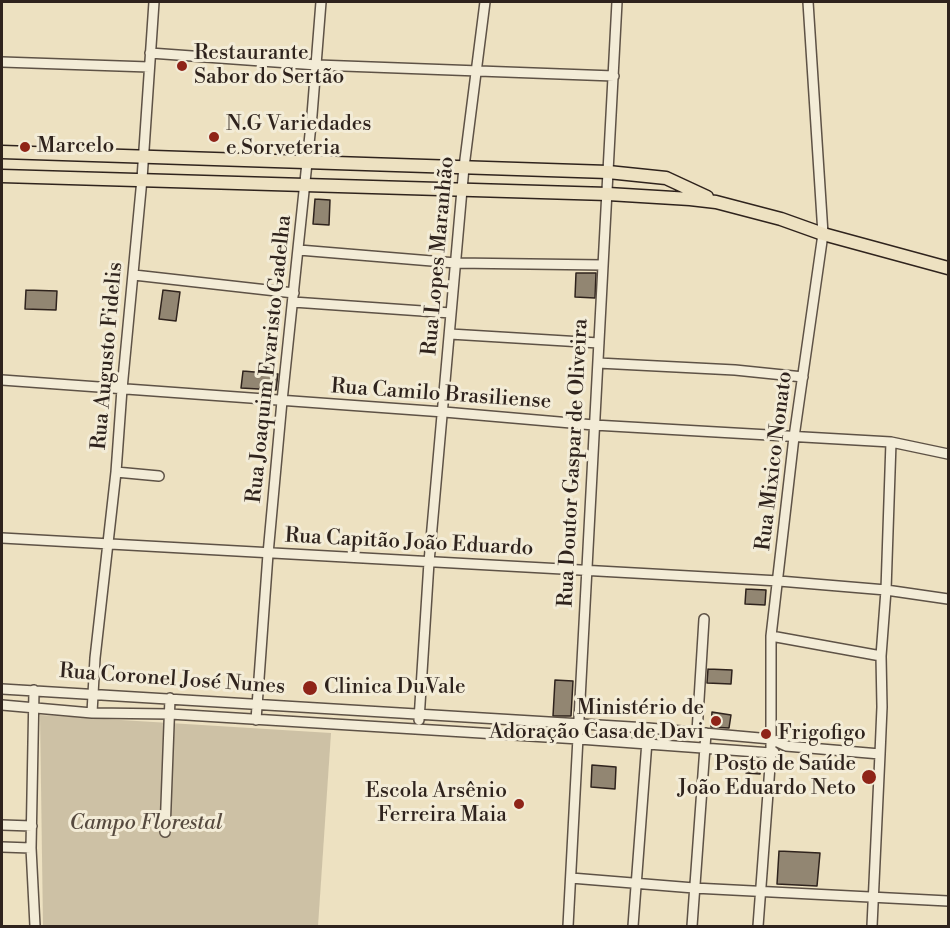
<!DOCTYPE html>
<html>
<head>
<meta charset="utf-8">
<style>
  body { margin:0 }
  #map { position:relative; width:950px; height:928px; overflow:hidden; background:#ede1c1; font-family:"Libre Bodoni",serif }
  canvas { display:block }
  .frame { position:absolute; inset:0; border:3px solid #2f231d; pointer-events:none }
</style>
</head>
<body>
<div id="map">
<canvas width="950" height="928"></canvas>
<div class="frame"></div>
</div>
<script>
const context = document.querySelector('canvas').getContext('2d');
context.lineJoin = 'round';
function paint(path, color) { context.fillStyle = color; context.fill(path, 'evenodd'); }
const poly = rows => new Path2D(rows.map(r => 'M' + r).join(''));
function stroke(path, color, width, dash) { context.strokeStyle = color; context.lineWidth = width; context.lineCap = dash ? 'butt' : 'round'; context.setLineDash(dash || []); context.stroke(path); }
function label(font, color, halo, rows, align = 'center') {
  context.font = font + ' "Libre Bodoni",serif'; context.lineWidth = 6; context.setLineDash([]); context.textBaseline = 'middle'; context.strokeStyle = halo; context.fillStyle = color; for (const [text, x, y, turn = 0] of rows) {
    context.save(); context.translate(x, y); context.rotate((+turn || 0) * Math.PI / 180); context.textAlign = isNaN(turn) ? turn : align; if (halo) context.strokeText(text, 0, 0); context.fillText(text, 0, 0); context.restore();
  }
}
paint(poly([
  [40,715,331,733,318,926,43,926]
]), '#cdc1a5');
const building = poly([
  [315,199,330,200,329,225,313,224,315,199],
  [576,273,596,273,595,298,575,297,576,273],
  [26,290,57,291,56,310,25,309,26,290],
  [163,290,180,292,176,321,159,319,163,290],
  [243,371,278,374,276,390,241,388,243,371],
  [746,589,766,590,765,605,745,604,746,589],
  [708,669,732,670,731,684,707,683,708,669],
  [555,680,573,681,571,716,553,716,555,680],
  [712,712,731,715,729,728,711,727,712,712],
  [747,758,761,759,760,774,746,773,747,758],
  [592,765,616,767,615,789,591,787,592,765],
  [779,851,820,853,817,886,777,884,779,851]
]);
paint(building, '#928672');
stroke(building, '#2f231d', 1.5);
const minor = poly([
  [150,53,317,65,614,76],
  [2,62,149,67],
  [299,250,456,263,603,265],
  [134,275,294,293],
  [293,302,451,313],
  [450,334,599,343],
  [598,363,735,370,803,377],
  [2,380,444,412,594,425,891,442,948,454],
  [116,472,159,476],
  [2,538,779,581,886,590,948,599],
  [771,636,881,656],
  [2,689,648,728,771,739,786,746,880,754,882,707,881,656,886,590,891,442],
  [34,690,31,848,35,926],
  [2,705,92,713,170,714,579,739,771,753,774,752],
  [92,713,95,658,116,472,122,389,142,179,154,2],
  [256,720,268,554,282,401,312,115,321,2],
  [419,720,429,562,464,167,485,2],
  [697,732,704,619],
  [2,825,32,826],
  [165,832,170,698],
  [2,847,31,848],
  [571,878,694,888,948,901],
  [568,926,617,2],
  [633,926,648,728],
  [692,926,706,733],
  [758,926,771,753,771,636,794,437,823,234,808,2],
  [872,926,880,754]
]);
const major = poly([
  [2,152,608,172,666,178,707,197],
  [2,176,608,194,690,199,716,202,781,219,823,234,948,268]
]);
stroke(minor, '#5e5246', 12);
stroke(major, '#2f231d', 15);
stroke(minor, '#f3ecd7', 9);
stroke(major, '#ede1c1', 12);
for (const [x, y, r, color] of [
  [182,66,6,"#8f2418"],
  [214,137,6,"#8f2418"],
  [25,147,6,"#8f2418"],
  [310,688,8,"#8f2418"],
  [716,721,6,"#8f2418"],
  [766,734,6,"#8f2418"],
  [869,777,8,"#8f2418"],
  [519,804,6,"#8f2418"]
]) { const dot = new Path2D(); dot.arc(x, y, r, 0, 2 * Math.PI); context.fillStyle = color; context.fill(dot); stroke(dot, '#f3ecd7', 2); }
label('21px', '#2f231d', '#f3ecd7', [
  ["Restaurante",194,54],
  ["Sabor do Sertão",194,78],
  ["N.G Variedades",226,125],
  ["e Sorveteria",226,149],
  ["Marcelo",37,147],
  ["Clinica DuVale",324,688],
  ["Ministério de",704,709,"right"],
  ["Adoração Casa de Davi",704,733,"right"],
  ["Frigofigo",778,734],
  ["Posto de Saúde",856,765,"right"],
  ["João Eduardo Neto",856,789,"right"],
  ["Escola Arsênio",507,792,"right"],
  ["Ferreira Maia",507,816,"right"]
], 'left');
label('21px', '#2f231d', '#f3ecd7', [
  ["Rua Lopes Maranhão",439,256,-85],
  ["Rua Augusto Fidelis",108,356,-85],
  ["Rua Joaquim Evaristo Gadelha",270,359,-84],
  ["Rua Camilo Brasiliense",441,395,4],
  ["Rua Mixico Nonato",775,461,-83],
  ["Rua Doutor Gaspar de Oliveira",574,463,-87],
  ["Rua Capitão João Eduardo",409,543,3],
  ["Rua Coronel José Nunes",172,680,4]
]);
label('italic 21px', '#564a3f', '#f3ecd7', [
  ["Campo Florestal",146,824]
]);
</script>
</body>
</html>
